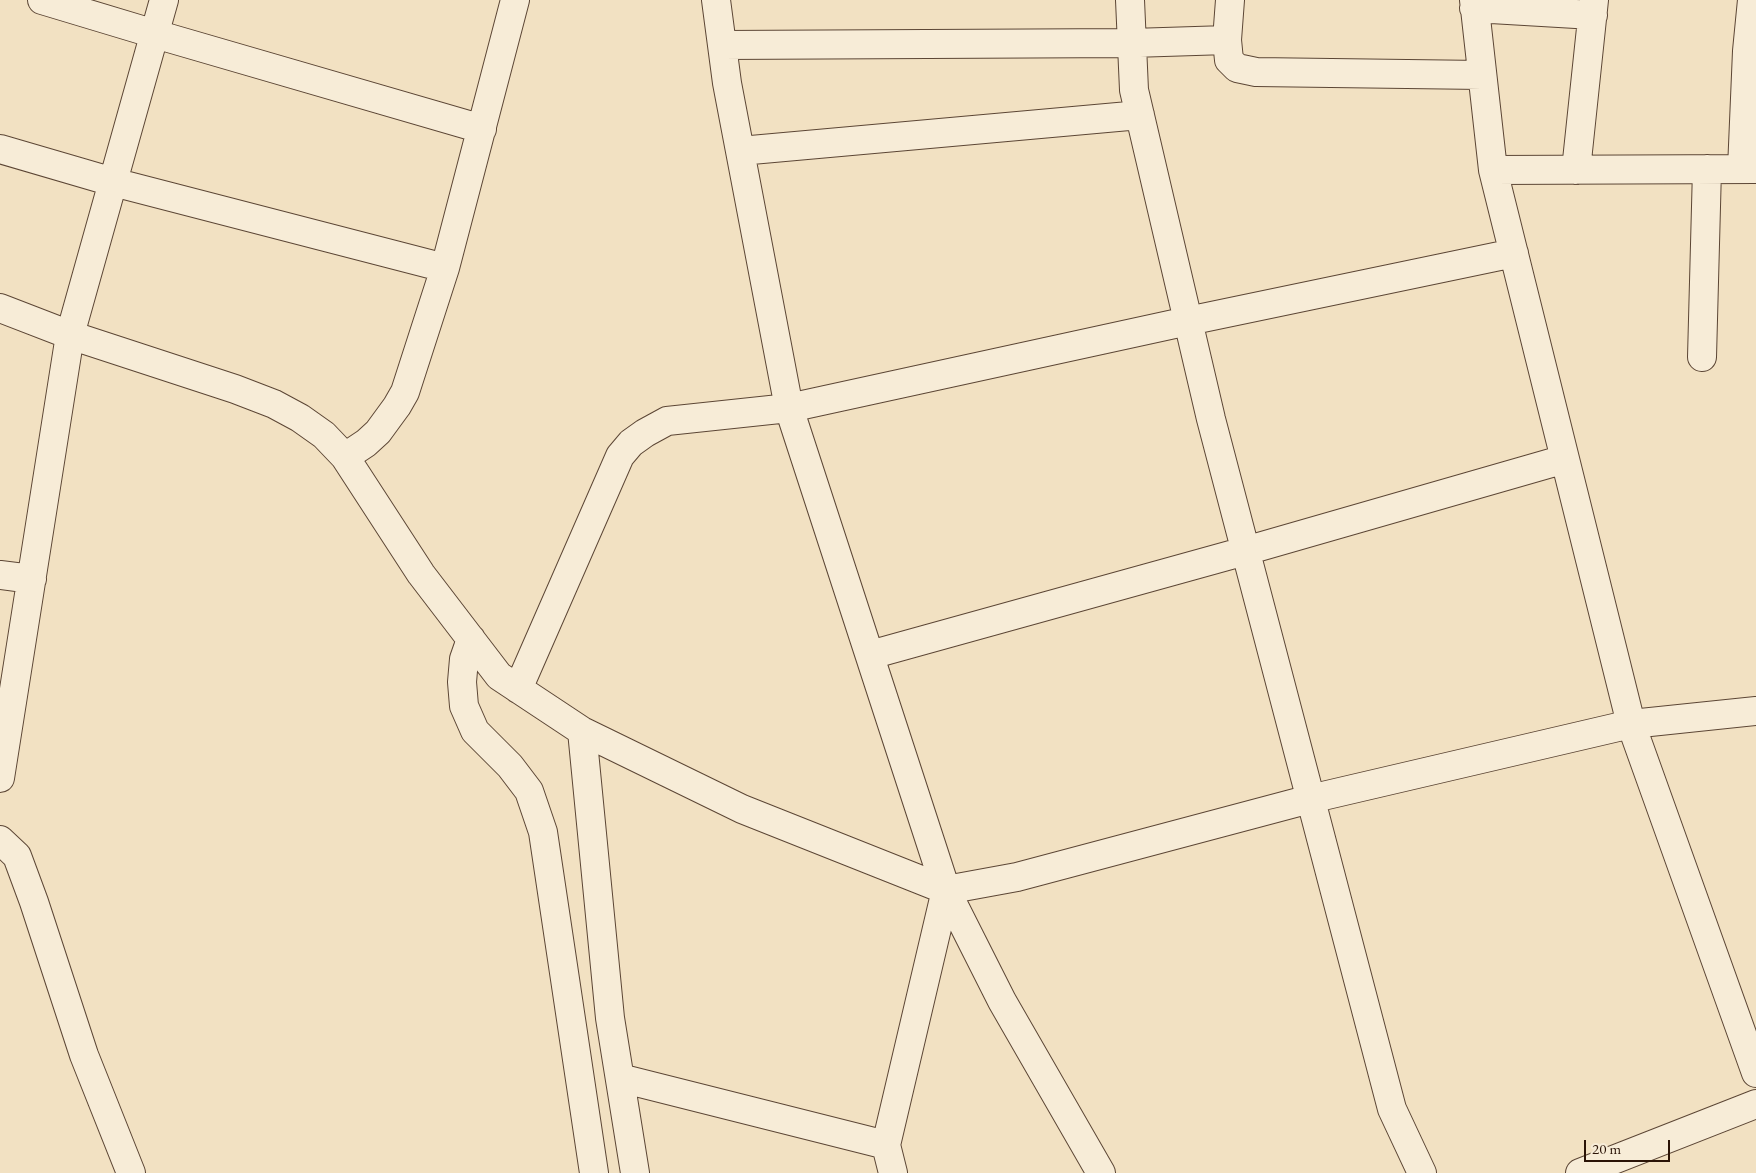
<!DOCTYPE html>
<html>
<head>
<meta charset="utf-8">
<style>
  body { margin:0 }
  #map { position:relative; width:1756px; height:1173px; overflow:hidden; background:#f2e1c2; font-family:"EB Garamond",serif }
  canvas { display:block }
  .scale { position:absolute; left:1584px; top:1140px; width:86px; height:22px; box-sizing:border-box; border:2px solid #2a1306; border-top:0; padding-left:6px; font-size:15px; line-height:18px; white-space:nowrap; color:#2a1306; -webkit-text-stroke:4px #f7ecd7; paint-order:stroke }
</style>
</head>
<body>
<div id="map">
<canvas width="1756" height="1173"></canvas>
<div class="scale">20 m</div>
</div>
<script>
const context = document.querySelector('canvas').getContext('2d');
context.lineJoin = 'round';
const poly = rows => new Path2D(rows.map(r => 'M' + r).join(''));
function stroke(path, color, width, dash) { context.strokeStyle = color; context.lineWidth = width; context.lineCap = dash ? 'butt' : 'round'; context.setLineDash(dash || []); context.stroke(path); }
const street = poly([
  [42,0,155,34,482,129],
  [716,0,727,83,789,408,946,890,1002,1001,1101,1173],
  [1130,0,1134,90,1211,419,1392,1109,1422,1173],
  [1474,0,1493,170,1631,724,1756,1073],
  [1474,8,1593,15],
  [1227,40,1230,0],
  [722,45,1132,43,1227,40,1229,60,1237,68,1256,72,1482,75],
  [0,149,113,182,445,268],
  [740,151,1140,115],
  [1742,169,1747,51,1752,0],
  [1493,170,1756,169],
  [1576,170,1594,0],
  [0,308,70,335,235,389,274,404,300,418,324,435,345,457,421,574,499,676,582,731,742,809,946,890,1017,877,1310,799,1631,724,1756,711],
  [1702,357,1707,169],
  [345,457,366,443,378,432,397,406,405,392,445,268,515,0],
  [0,575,32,579],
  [471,639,464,659,462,682,464,706,475,731,510,766,529,791,543,832,594,1173],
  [870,655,1245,551,1565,459],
  [518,689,620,456,631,443,645,433,667,421,789,408,1188,321,1514,253],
  [582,731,610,1018,635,1173],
  [0,778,70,335,164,0],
  [0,840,17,856,34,902,84,1055,131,1173],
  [620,1078,886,1145],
  [893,1173,886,1145,946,890],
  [1580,1173,1756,1104]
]);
stroke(street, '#5c4635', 30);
stroke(street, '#f7ecd7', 28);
</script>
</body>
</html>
